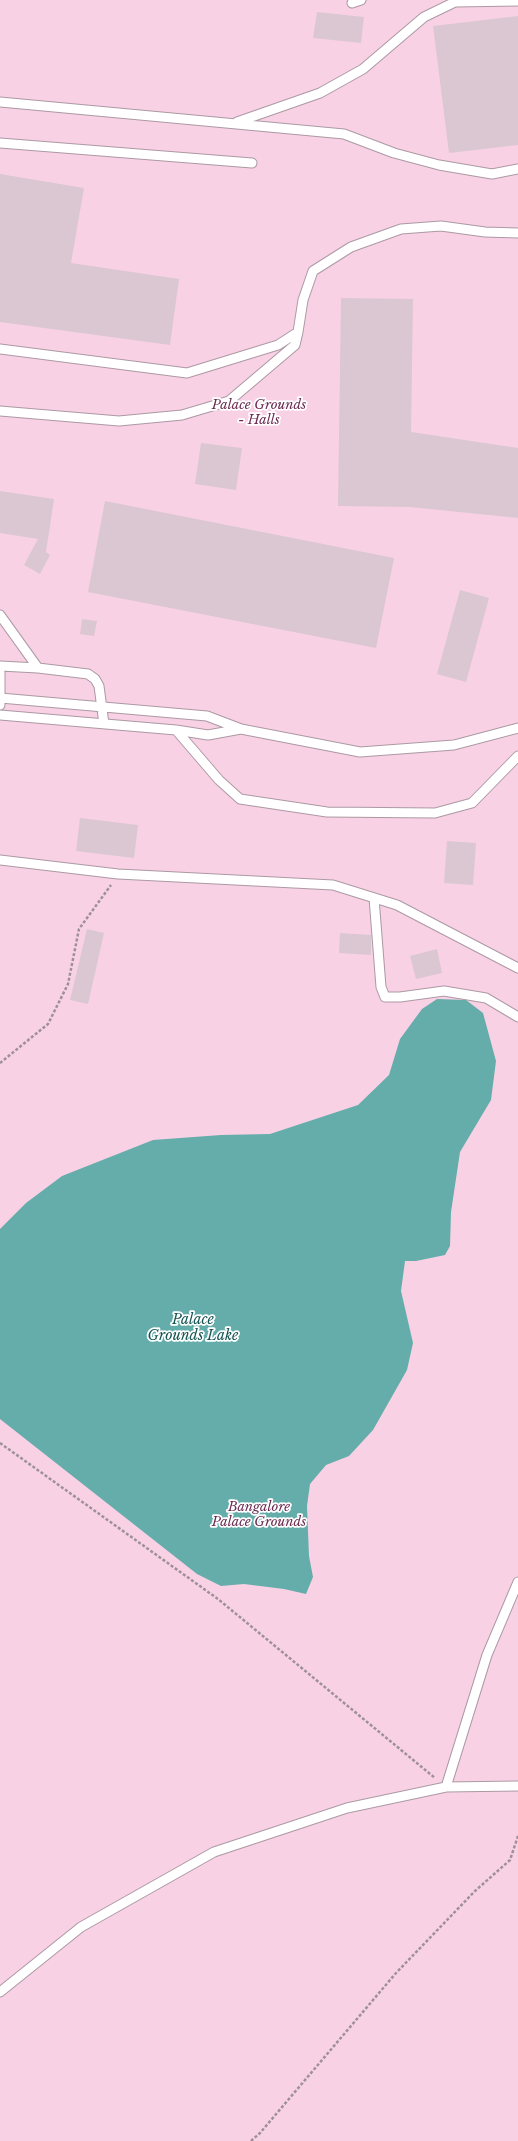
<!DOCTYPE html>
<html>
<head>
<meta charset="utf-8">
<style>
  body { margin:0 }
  canvas { display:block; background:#fae6f0 }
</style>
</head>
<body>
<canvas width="518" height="2141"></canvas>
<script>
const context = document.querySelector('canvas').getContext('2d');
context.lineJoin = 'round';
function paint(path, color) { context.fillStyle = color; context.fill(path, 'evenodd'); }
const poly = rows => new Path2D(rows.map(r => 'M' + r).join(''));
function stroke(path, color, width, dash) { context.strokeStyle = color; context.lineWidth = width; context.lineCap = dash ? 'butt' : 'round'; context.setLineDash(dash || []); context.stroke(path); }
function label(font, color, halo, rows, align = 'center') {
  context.font = font + ' "Libre Baskerville",serif'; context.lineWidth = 3.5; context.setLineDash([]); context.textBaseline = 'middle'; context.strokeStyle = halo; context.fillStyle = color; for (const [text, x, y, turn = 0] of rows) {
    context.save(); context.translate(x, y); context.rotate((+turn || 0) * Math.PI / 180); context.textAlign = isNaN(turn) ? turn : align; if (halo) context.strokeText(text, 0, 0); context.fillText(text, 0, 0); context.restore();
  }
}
paint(poly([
  [0,0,518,0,518,2141,0,2141]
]), '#f8d1e5');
paint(poly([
  [437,999,466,1000,483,1013,496,1061,491,1100,460,1152,451,1212,450,1246,445,1255,416,1261,405,1261,401,1291,413,1343,407,1370,373,1430,349,1456,326,1465,310,1484,307,1506,309,1556,313,1577,306,1594,284,1589,244,1584,221,1586,197,1574,0,1419,0,1229,26,1203,62,1176,153,1140,221,1135,270,1134,358,1105,389,1075,400,1039,422,1009]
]), '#64adaa');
paint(poly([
  [317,12,364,17,361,43,313,38],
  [518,16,518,145,449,153,433,26],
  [0,174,84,188,71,263,179,279,170,345,0,322],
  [341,298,413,299,411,432,518,448,518,518,410,507,338,506],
  [201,443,242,448,236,490,195,484],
  [0,491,54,499,46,552,50,555,40,574,24,565,38,539,0,533],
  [105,501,394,558,376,648,88,592],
  [460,590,489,598,466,682,437,674],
  [82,619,97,621,94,636,80,634],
  [80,818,138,825,134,858,76,851],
  [447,841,476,843,473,885,444,883],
  [87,929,104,933,88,1004,70,1000],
  [340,933,371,935,371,955,339,953],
  [437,949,442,973,416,979,410,956]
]), '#dbc7d1');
const service = poly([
  [352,3,361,0],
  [0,102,344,134,394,153,439,165,492,174,518,169],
  [237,122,320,93,363,69,424,17,455,2,518,1],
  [0,143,252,163],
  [0,349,187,373,278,345,298,332,303,300,313,271,351,247,401,229,441,226,485,232,518,233],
  [0,411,119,421,182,415,229,401,295,345,298,332],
  [0,615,38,668],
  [0,666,38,668,88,674,95,679,99,686,104,724],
  [0,672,0,705],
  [0,698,207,716,241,729,360,752,454,745,518,728],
  [0,715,176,730,208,735,241,729],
  [176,730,219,780,240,799,327,812,435,813,472,803,518,756],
  [0,860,118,874,333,885,397,905,518,968],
  [374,898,381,987,385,997,400,997,444,991,486,998,518,1017],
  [446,1787,487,1655,518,1582],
  [0,1992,81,1927,214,1852,347,1808,446,1787,518,1786]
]);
stroke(service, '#ac99a3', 11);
stroke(poly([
  [0,1063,48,1024,68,984,79,929,111,885],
  [0,1443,218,1599,435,1778],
  [251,2141,260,2133,396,1973,475,1891,510,1860,518,1836]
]), '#9e9098', 2.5, [3, 2]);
stroke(service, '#fff', 9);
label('italic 13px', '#6b2b52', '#fff', [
  ["Palace Grounds",259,405],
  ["- Halls",259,420],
  ["Bangalore",259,1507],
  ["Palace Grounds",259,1522]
]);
label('italic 14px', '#155553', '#fff', [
  ["Palace",193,1320],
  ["Grounds Lake",193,1336]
]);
</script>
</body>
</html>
